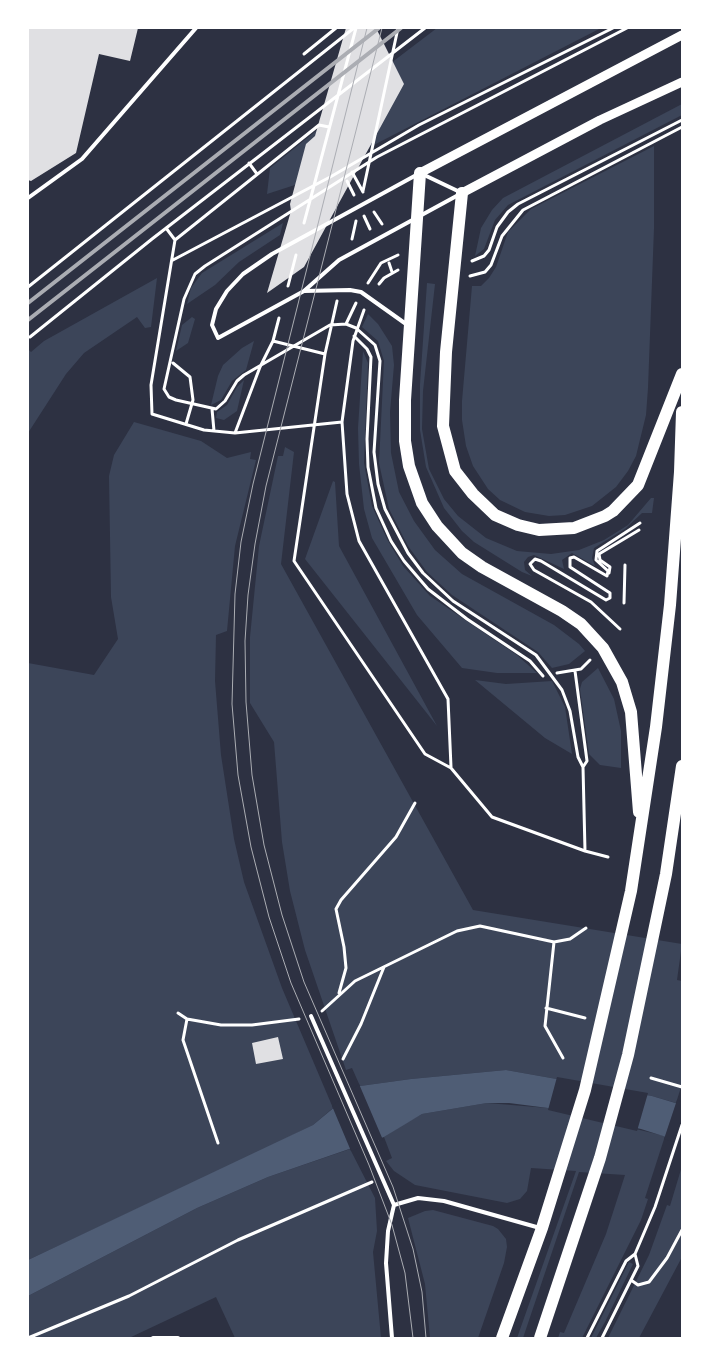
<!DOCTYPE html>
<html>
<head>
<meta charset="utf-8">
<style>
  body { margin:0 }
  #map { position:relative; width:710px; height:1366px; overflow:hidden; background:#2d3142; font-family:Mulish,sans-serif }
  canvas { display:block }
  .frame { position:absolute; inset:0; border:29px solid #fff; pointer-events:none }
</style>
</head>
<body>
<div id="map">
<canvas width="710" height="1366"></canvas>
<div class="frame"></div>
</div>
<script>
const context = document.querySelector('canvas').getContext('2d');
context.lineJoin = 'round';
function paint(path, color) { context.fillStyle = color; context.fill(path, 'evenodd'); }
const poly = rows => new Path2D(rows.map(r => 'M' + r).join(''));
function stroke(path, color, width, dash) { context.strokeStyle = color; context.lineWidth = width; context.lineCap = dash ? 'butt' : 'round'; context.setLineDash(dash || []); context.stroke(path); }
paint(poly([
  [437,28,601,28,298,184,267,194,270,168,317,130,320,117],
  [682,104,682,115,508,205,495,220,484,249,475,256,481,228,492,210,503,198],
  [654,146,654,228,648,388,646,415,636,456,628,471,616,487,592,506,565,515,549,516,525,512,500,500,488,489,473,466,466,446,462,420,462,401,472,286,481,286,489,278,496,267,508,232,531,209],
  [283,223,280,235,239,262,215,285,187,304,191,288,202,273],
  [157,278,151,327,145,328,137,317,84,353,66,374,28,433,28,349,31,352,44,341],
  [427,283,435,284,423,391,422,429,429,469,444,499,458,516,486,538,517,551,551,554,579,550,604,540,628,525,651,498,654,498,652,513,642,513,625,529,594,548,592,558,595,566,572,553,562,560,564,569,534,555,528,557,524,562,525,570,532,576,522,572,474,542,462,531,444,508,426,467,420,430,420,384],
  [368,314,378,324,392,346,394,365,390,412,391,453,399,492,414,521,435,550,462,574,554,625,579,644,585,651,569,664,552,668,538,652,452,595,427,572,408,546,389,509,379,463,384,361,378,341,362,327],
  [192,317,195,319,188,343,176,351,182,325],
  [254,341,246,370,232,381,221,400,211,405,218,376,223,365,242,348],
  [363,351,368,363,364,463,372,506,387,539,403,566,430,596,517,655,537,673,497,673,462,668,417,615,372,538,364,509,359,464,358,428],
  [244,380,237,411,224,420,216,418,217,412,227,405,237,387],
  [134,422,201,441,227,458,251,452,250,459,256,460,235,546,227,631,216,635,215,681,221,755,234,839,244,882,282,988,333,1108,313,1125,263,1150,28,1260,28,663,94,675,118,639,111,597,109,476,114,455],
  [285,447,294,452,281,564,473,910,682,944,677,980,682,981,682,1084,676,1103,652,1096,506,1070,411,1079,360,1086,352,1068,346,1070,305,950,290,891,282,842,274,742,250,703,250,637,259,546,278,456,283,456],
  [333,481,335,482,339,546,437,726,305,559],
  [598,668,614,699,621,731,621,768,600,765,589,754,580,689,582,682],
  [475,680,506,684,552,681,565,707,572,754,545,738],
  [487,1103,548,1108,665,1136,645,1198,648,1199,641,1220,582,1338,558,1338,560,1332,564,1333,606,1234,625,1175,579,1172,523,1338,517,1338,576,1171,531,1168,527,1191,520,1199,507,1203,415,1185,394,1171,386,1161,392,1158,384,1137,404,1124,422,1114],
  [350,1149,375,1198,377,1231,373,1252,381,1338,235,1338,216,1297,129,1338,28,1338,28,1296,197,1208,268,1177],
  [682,1166,682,1257,639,1338,608,1338,649,1255,667,1205,670,1206],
  [433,1210,493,1226,498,1229,506,1239,507,1247,504,1263,478,1338,430,1338,425,1284,408,1218,425,1211],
  [629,1262,633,1264,605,1322,596,1338,591,1338]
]), '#3c4559');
paint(poly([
  [506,1070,652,1096,682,1105,682,1142,641,1129,548,1108,509,1103,487,1103,422,1114,384,1137,268,1177,197,1208,28,1296,28,1260,313,1125,360,1086,411,1079]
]), '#4f5d75');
paint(poly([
  [557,1077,648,1093,637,1131,548,1110],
  [359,1084,383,1140,351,1151,332,1106],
  [677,1100,682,1102,682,1144,664,1139]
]), '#2d3142');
paint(poly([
  [28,28,138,28,130,61,99,54,76,153,31,181,28,180],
  [346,28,376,28,404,84,304,267,267,293,291,211,290,204,306,144,315,136],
  [278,1037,283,1059,256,1064,252,1043]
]), '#e0e0e3');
stroke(poly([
  [304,54,336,28],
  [249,163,257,174],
  [352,172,363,192],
  [347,181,354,195],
  [363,191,398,28],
  [374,212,382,224],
  [364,216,370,229],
  [304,223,356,28],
  [166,228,175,240,151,385,152,414,204,430,235,433,342,422,347,494,359,541,448,699,451,767],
  [352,239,356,221],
  [175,240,319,125,329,127],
  [173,260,332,176,419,125,613,28],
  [472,261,484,256,489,250,497,227,508,212,518,204,682,120],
  [389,263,392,272],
  [470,276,485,272,491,265,502,236,523,210,682,127],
  [368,283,381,263,398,255],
  [379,284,384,278,398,270],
  [288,286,296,255],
  [28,287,354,28],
  [337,301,325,354,294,561,425,754,451,768,492,817,585,851,608,857],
  [346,324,356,303],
  [354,336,367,349,371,357,367,439,368,467,376,508,391,541,404,561,428,589,467,619,530,661,543,676],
  [30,337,152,239,425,28],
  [273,341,325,354],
  [173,363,190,377,193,400,186,424],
  [212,409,214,431],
  [342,422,353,341,364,310],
  [235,433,260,367,273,341,279,318],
  [609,573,610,567,600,560,599,554,639,530],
  [624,603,625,565],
  [620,629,591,602,534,570,530,564,535,559,541,561,606,600,610,598,610,593,570,567,570,558,574,557,607,576,608,571,596,560,597,551,640,523],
  [575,671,587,761,583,767],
  [557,673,581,669,590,660],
  [585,851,583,767,578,757,570,711,562,690,536,655,453,601,423,573,408,553,385,509,378,484,374,452,380,361,375,345,356,328,346,324,330,325,244,375,237,381,225,401,216,409,176,400,169,397,164,389,184,299,195,274,205,266,377,157,627,28],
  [554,942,545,1026,563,1058],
  [339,993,346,968,344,947,336,909,341,900,396,837,415,803],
  [546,1008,585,1018],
  [322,1011,355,981,457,931,480,926,554,942,570,939,586,928],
  [178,1013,187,1019,221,1025,252,1025,299,1019],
  [187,1019,183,1040,218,1143],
  [343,1059,361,1024,384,967],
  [651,1078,682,1087],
  [631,1280,638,1285,649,1282,667,1258,682,1230],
  [28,1338,129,1296,238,1240,372,1182],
  [587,1338,626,1261,635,1254,655,1207,682,1125],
  [602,1338,638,1266,635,1254]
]), '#fff', 3);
stroke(poly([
  [420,173,462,193,339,260,304,291,218,338,212,325,216,309,227,291,243,274,272,254,420,173],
  [28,198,82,159,196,28],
  [304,291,350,290,361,292,406,324],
  [311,1016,394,1205,388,1231,386,1263,392,1338],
  [394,1205,418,1198,444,1201,540,1228],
  [153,1338,178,1338]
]), '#fff', 4);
stroke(poly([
  [420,173,682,35],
  [462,193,600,120,682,82]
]), '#fff', 9);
stroke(poly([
  [420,173,405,400,405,441,409,466,422,503,437,526,462,553,482,567,562,611,581,624,603,648,622,682,631,712,639,812],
  [462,193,446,352,443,426,455,471,473,494,495,515,518,525,539,530,574,528,605,516,613,511,638,485,682,374],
  [502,1338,542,1228,585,1090,631,891,656,727,670,605,680,472,682,412],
  [540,1338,600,1158,628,1055,666,874,682,766]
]), '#fff', 12);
stroke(poly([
  [367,28,253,484,241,542,235,594,232,704,238,775,251,847,269,917,291,983,369,1165,392,1225,405,1273,413,1338],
  [382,28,266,486,255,544,248,595,245,641,246,702,252,775,264,845,282,915,304,982,393,1187,413,1249,422,1292,426,1338]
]), '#abadb3', 1);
stroke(poly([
  [28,303,379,28],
  [28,320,401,28]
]), '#abadb3', 4);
</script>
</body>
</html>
